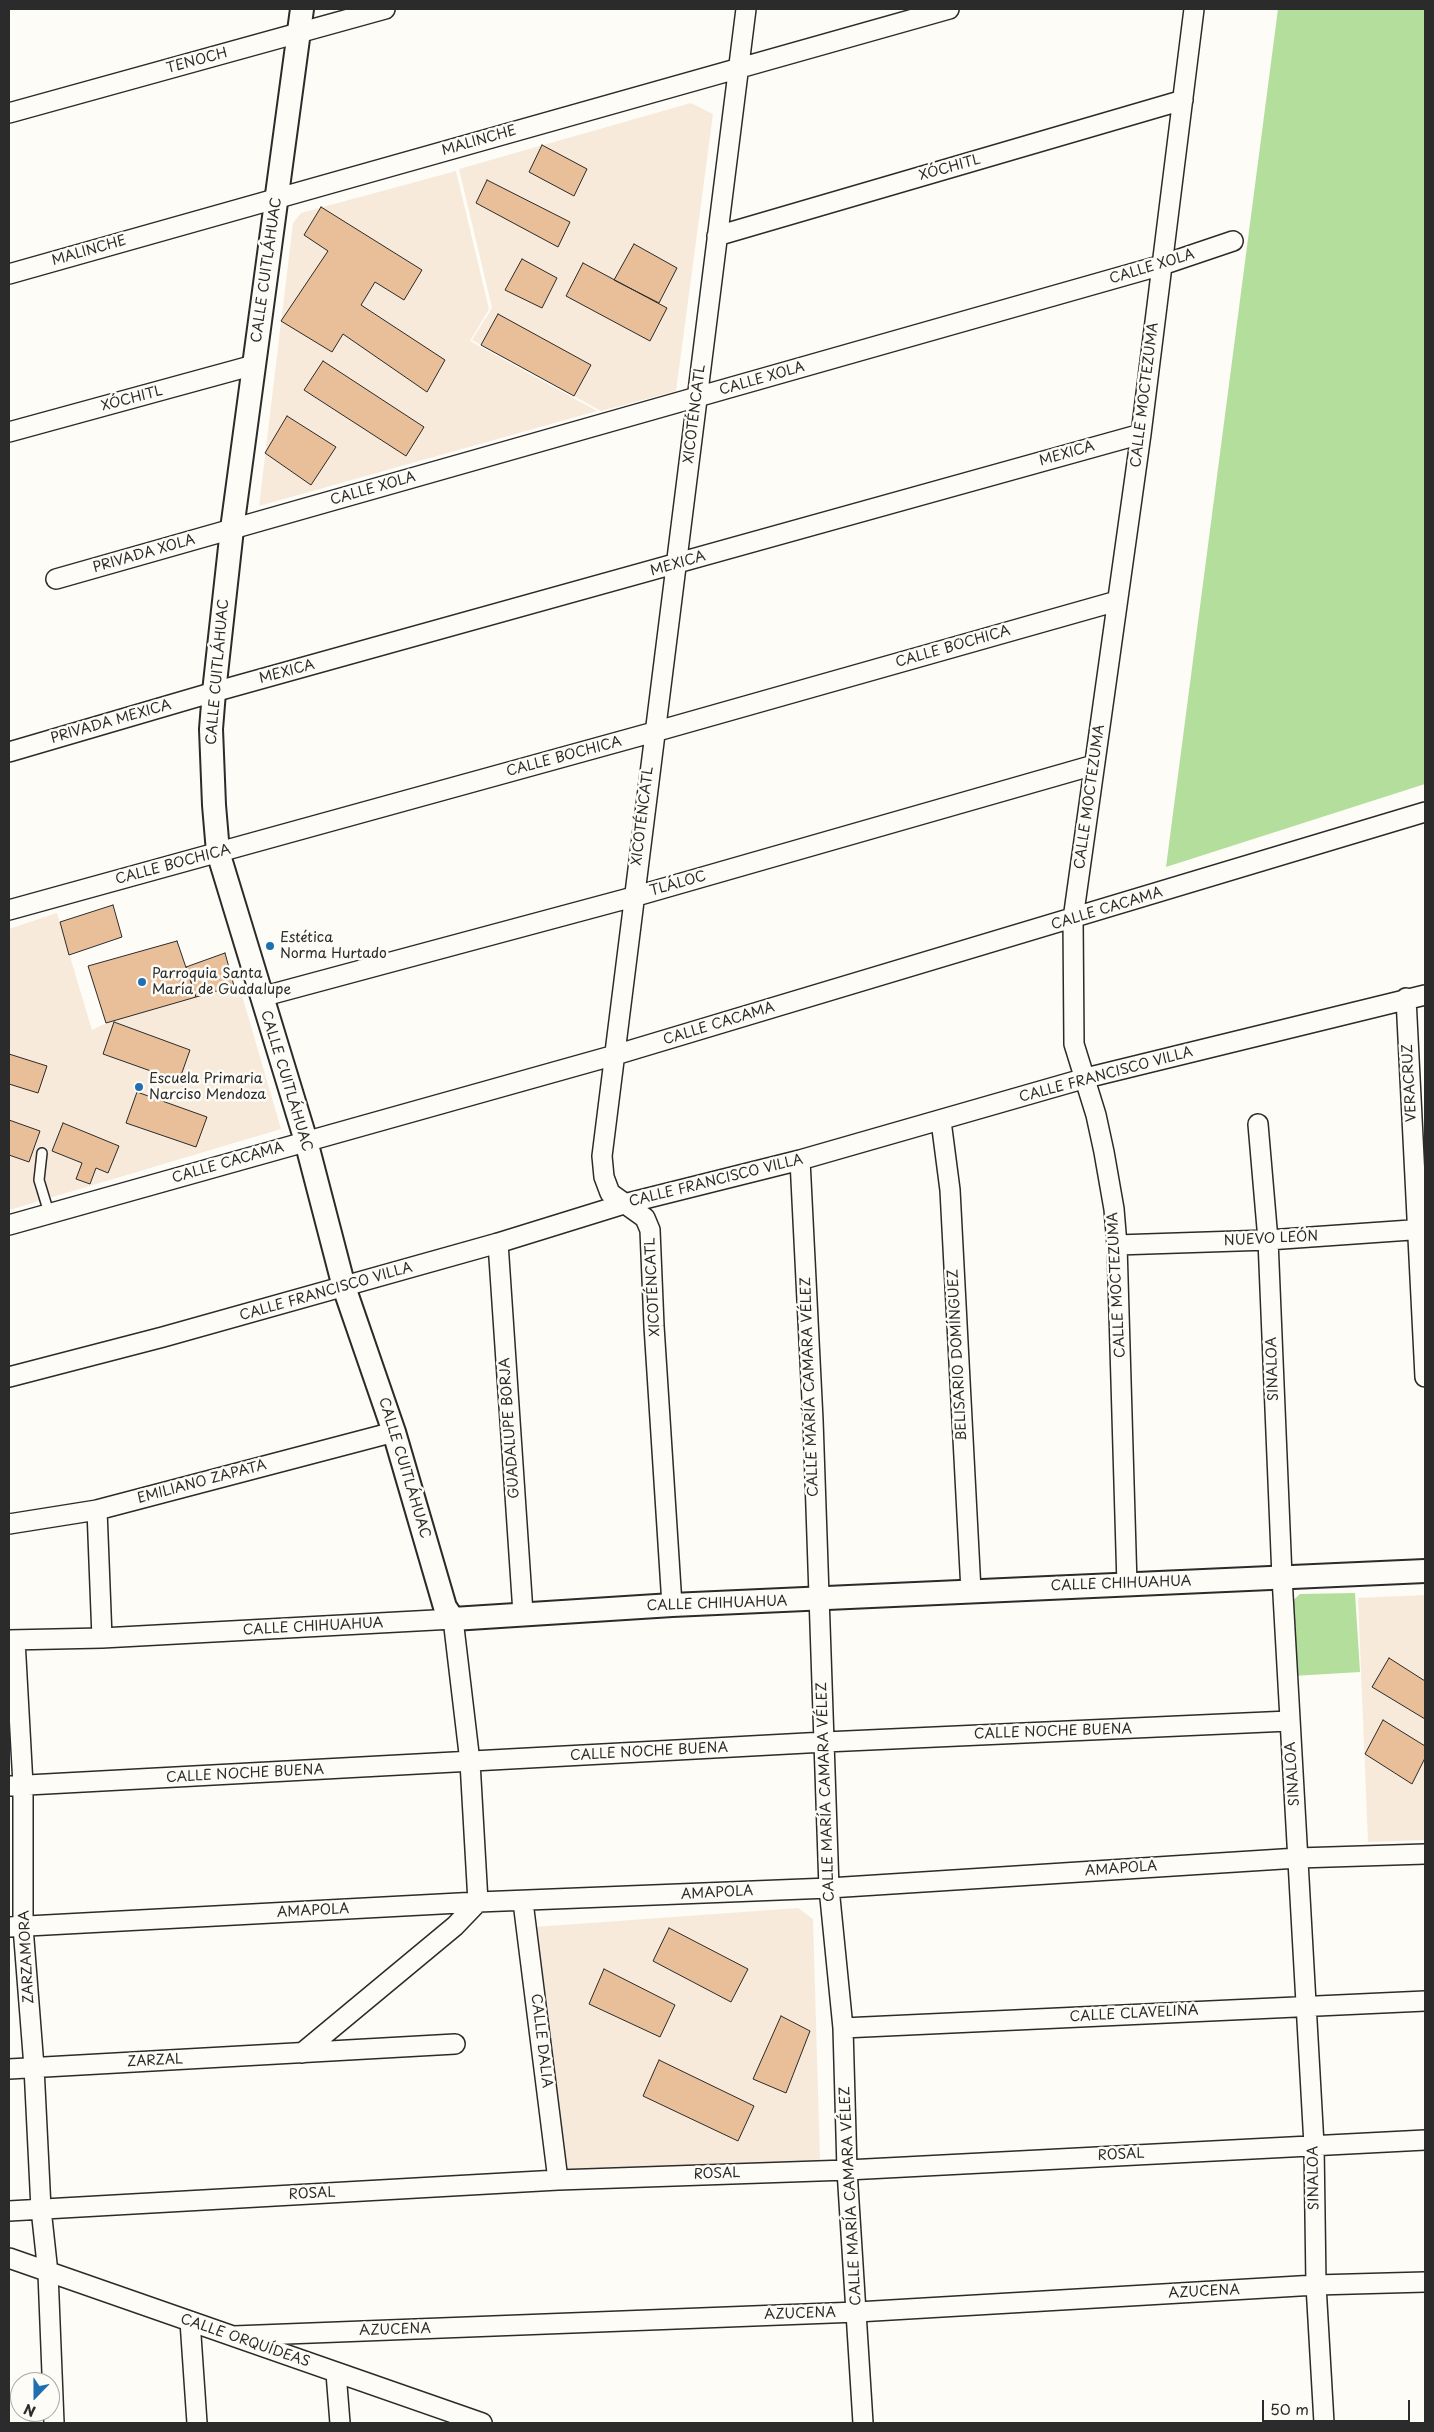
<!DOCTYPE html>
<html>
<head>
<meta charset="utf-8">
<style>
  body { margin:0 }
  #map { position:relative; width:1434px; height:2432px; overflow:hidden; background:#fdfcf7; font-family:"Playpen Sans",sans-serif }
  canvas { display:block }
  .frame { position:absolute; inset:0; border:10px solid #2b2b2b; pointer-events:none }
  .north { position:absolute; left:10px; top:2372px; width:50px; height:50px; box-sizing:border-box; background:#fdfcf7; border:1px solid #a9a8a5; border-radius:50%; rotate:202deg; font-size:14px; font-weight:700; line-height:20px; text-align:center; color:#2b2b2b }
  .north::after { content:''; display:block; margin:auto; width:18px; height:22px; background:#1f6fb2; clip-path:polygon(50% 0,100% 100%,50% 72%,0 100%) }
  .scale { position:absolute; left:1262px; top:2400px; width:148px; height:22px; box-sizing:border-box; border:2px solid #2b2b2b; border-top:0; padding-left:6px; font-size:15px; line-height:18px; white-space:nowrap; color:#2b2b2b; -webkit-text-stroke:4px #fdfcf7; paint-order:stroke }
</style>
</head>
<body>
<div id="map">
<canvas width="1434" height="2432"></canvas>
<div class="frame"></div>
<div class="north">N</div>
<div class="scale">50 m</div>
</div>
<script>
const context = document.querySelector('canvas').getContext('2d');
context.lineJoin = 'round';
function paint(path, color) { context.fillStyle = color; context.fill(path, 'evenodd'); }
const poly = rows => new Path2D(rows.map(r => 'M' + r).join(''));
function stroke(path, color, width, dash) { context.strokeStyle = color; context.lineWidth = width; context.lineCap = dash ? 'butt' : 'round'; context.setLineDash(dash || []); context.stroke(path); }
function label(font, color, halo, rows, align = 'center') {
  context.font = font + ' "Playpen Sans",sans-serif'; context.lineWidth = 5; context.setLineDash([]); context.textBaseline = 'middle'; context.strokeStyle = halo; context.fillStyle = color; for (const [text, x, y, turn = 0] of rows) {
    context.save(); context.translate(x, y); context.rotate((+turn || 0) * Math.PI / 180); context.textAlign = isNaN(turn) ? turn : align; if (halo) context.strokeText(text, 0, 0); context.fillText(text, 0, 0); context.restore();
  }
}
paint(poly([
  [691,103,713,114,676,391,601,411,472,340,492,308,459,169],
  [456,171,489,309,470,341,597,411,259,506,293,223,301,213],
  [57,913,92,1030,117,1018,239,985,281,1129,9,1210,9,929],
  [1425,1595,1425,1840,1368,1842,1358,1598],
  [798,1908,813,1919,820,2161,566,2172,534,1927]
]), '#f7eadb');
paint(poly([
  [1278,9,1425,9,1425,784,1166,867],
  [1355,1593,1360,1672,1293,1676,1290,1603,1300,1594]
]), '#b4de9b');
const building = poly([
  [542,145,587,169,574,196,529,172,542,145],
  [487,180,570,222,558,247,476,203,487,180],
  [321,207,422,270,404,300,375,282,361,305,445,360,427,392,343,334,332,352,281,321,328,251,304,235,321,207],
  [634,244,677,268,659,303,614,280,634,244],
  [522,259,557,278,542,308,505,290,522,259],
  [583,263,667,308,650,341,566,296,583,263],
  [498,314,591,365,574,396,481,345,498,314],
  [323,361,424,427,406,456,304,390,323,361],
  [287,416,336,447,311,485,265,453,287,416],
  [113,905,122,937,69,955,60,922,113,905],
  [177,941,196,997,106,1023,88,966,177,941],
  [225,953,234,986,196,997,186,967,225,953],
  [114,1022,190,1050,179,1081,103,1054,114,1022],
  [9,1054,47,1066,38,1093,9,1084,9,1054],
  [137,1092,207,1117,196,1147,126,1123,137,1092],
  [9,1120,40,1131,29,1162,9,1155,9,1120],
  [63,1123,119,1146,108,1173,96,1168,90,1184,76,1179,82,1163,52,1151,63,1123],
  [1389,1658,1425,1681,1425,1719,1372,1687,1389,1658],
  [1383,1720,1425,1746,1425,1758,1412,1784,1365,1754,1383,1720],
  [669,1928,748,1969,731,2002,653,1961,669,1928],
  [604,1969,675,2005,660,2037,589,2004,604,1969],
  [781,2016,810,2031,786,2093,753,2079,781,2016],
  [659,2060,754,2106,738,2141,643,2096,659,2060]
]);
paint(building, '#e9bf99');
stroke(building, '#2b2b2b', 1);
const service = poly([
  [42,1153,39,1180,49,1213]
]);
const minor = poly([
  [9,113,385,9],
  [717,236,1183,100],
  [9,274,949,9],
  [9,432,254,365],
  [56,579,1162,265,1233,241],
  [9,752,214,692,1141,434],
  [9,910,654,732,1117,601],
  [261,997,633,897,1094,765],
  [1406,998,1425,1377],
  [941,1121,950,1190,971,1591],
  [1258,1124,1268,1240,1282,1577,1314,2145,1316,2285,1324,2423],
  [800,1160,813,1420,829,1888,843,2028,847,2170,863,2423],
  [9,1225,615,1055,1425,812],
  [498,1243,523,1613],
  [1117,1245,1268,1240,1425,1229],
  [9,1377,163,1337,498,1243,624,1204,800,1160,1086,1078,1425,995],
  [97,1510,102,1638],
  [9,1524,97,1510,394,1432],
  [1127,1585,1117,1245,1114,1209,1104,1152,1096,1115,1074,1044,1073,919,1141,434,1194,9],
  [672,1605,654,1326,650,1230,645,1218,610,1193,604,1177,602,1156,746,9],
  [9,1640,102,1638,453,1619,470,1762,478,1902,455,1926,302,2053],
  [15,1640,23,1785,23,1927,34,2067,41,2209,48,2273,54,2423],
  [9,1786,825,1742,1289,1721],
  [523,1902,558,2180],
  [9,1927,478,1902,829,1888,1298,1858,1425,1854],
  [843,2028,1425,2001],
  [9,2069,455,2044],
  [9,2211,558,2180,847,2170,1425,2140],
  [9,2258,482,2423],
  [190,2321,197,2423],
  [234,2336,857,2312,1316,2285,1425,2282],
  [336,2373,340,2423]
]);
const tertiary = poly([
  [302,9,232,529,214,692,211,729,214,805,218,852,306,1141,344,1287,394,1432,445,1607,453,1619,672,1605,1425,1571]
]);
stroke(service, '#2b2b2b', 12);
stroke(minor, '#2b2b2b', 22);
stroke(tertiary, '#2b2b2b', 26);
stroke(service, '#fdfcf7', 9);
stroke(minor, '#fdfcf7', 19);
stroke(tertiary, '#fdfcf7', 22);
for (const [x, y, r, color] of [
  [270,946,5,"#1f6fb2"],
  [142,982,5,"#1f6fb2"],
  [139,1087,5,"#1f6fb2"]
]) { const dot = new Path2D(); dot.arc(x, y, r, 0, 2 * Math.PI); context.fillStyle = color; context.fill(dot); stroke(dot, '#fdfcf7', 2); }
label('14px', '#2b2b2b', '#fdfcf7', [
  ["TENOCH",197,61,-15],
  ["MALINCHE",479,141,-16],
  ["XÓCHITL",950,168,-16],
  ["MALINCHE",89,251,-16],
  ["CALLE XOLA",1152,267,-17],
  ["CALLE CUITLÁHUAC",267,270,-82],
  ["CALLE XOLA",762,379,-16],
  ["CALLE MOCTEZUMA",1145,395,-83],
  ["XÓCHITL",132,399,-15],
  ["XICOTÉNCATL",695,414,-83],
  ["MEXICA",1067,454,-16],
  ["CALLE XOLA",373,489,-16],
  ["PRIVADA XOLA",144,554,-16],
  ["MEXICA",678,564,-16],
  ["CALLE BOCHICA",953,647,-16],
  ["CALLE CUITLÁHUAC",218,672,-85],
  ["MEXICA",287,672,-15],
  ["PRIVADA MEXICA",111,722,-16],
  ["CALLE BOCHICA",564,757,-15],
  ["CALLE MOCTEZUMA",1090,797,-82],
  ["XICOTÉNCATL",643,816,-83],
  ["CALLE BOCHICA",173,865,-15],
  ["TLÁLOC",678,884,-16],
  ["CALLE CACAMA",1107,909,-17],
  ["CALLE CACAMA",719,1024,-17],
  ["CALLE FRANCISCO VILLA",1106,1075,-15],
  ["CALLE CUITLÁHUAC",286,1081,73],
  ["VERACRUZ",1410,1083,-93],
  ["CALLE CACAMA",228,1163,-16],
  ["CALLE FRANCISCO VILLA",716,1181,-14],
  ["NUEVO LEÓN",1271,1239,-3],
  ["CALLE MOCTEZUMA",1117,1285,-93],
  ["XICOTÉNCATL",653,1287,-93],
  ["CALLE FRANCISCO VILLA",326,1292,-16],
  ["BELISARIO DOMÍNGUEZ",958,1355,-93],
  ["SINALOA",1273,1369,-92],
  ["CALLE MARÍA CAMARA VÉLEZ",810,1387,-92],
  ["GUADALUPE BORJA",510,1428,-94],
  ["CALLE CUITLÁHUAC",404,1468,73],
  ["EMILIANO ZAPATA",202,1482,-15],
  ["CALLE CHIHUAHUA",1121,1584,-2],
  ["CALLE CHIHUAHUA",717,1604,-2],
  ["CALLE CHIHUAHUA",313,1627,-3],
  ["CALLE NOCHE BUENA",1053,1732,-2],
  ["CALLE NOCHE BUENA",649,1752,-3],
  ["CALLE NOCHE BUENA",245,1774,-3],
  ["SINALOA",1293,1774,-94],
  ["CALLE MARÍA CAMARA VÉLEZ",826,1792,-92],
  ["AMAPOLA",1121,1869,-4],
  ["AMAPOLA",717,1893,-3],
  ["AMAPOLA",313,1911,-3],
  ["ZARZAMORA",27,1957,-93],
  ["CALLE CLAVELINA",1134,2014,-3],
  ["CALLE DALIA",541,2041,83],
  ["ZARZAL",155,2061,-3],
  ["ROSAL",1121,2155,-3],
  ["ROSAL",717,2174,-2],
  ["SINALOA",1314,2178,-91],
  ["ROSAL",312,2194,-3],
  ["CALLE MARÍA CAMARA VÉLEZ",851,2196,-93],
  ["AZUCENA",1204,2292,-3],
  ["AZUCENA",800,2314,-2],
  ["AZUCENA",395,2330,-2],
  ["CALLE ORQUÍDEAS",245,2341,19]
]);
label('14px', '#2b2b2b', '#fdfcf7', [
  ["Estética",280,938],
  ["Norma Hurtado",280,954],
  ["Parroquia Santa",152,974],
  ["María de Guadalupe",152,990],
  ["Escuela Primaria",149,1079],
  ["Narciso Mendoza",149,1095]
], 'left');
</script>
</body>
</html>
